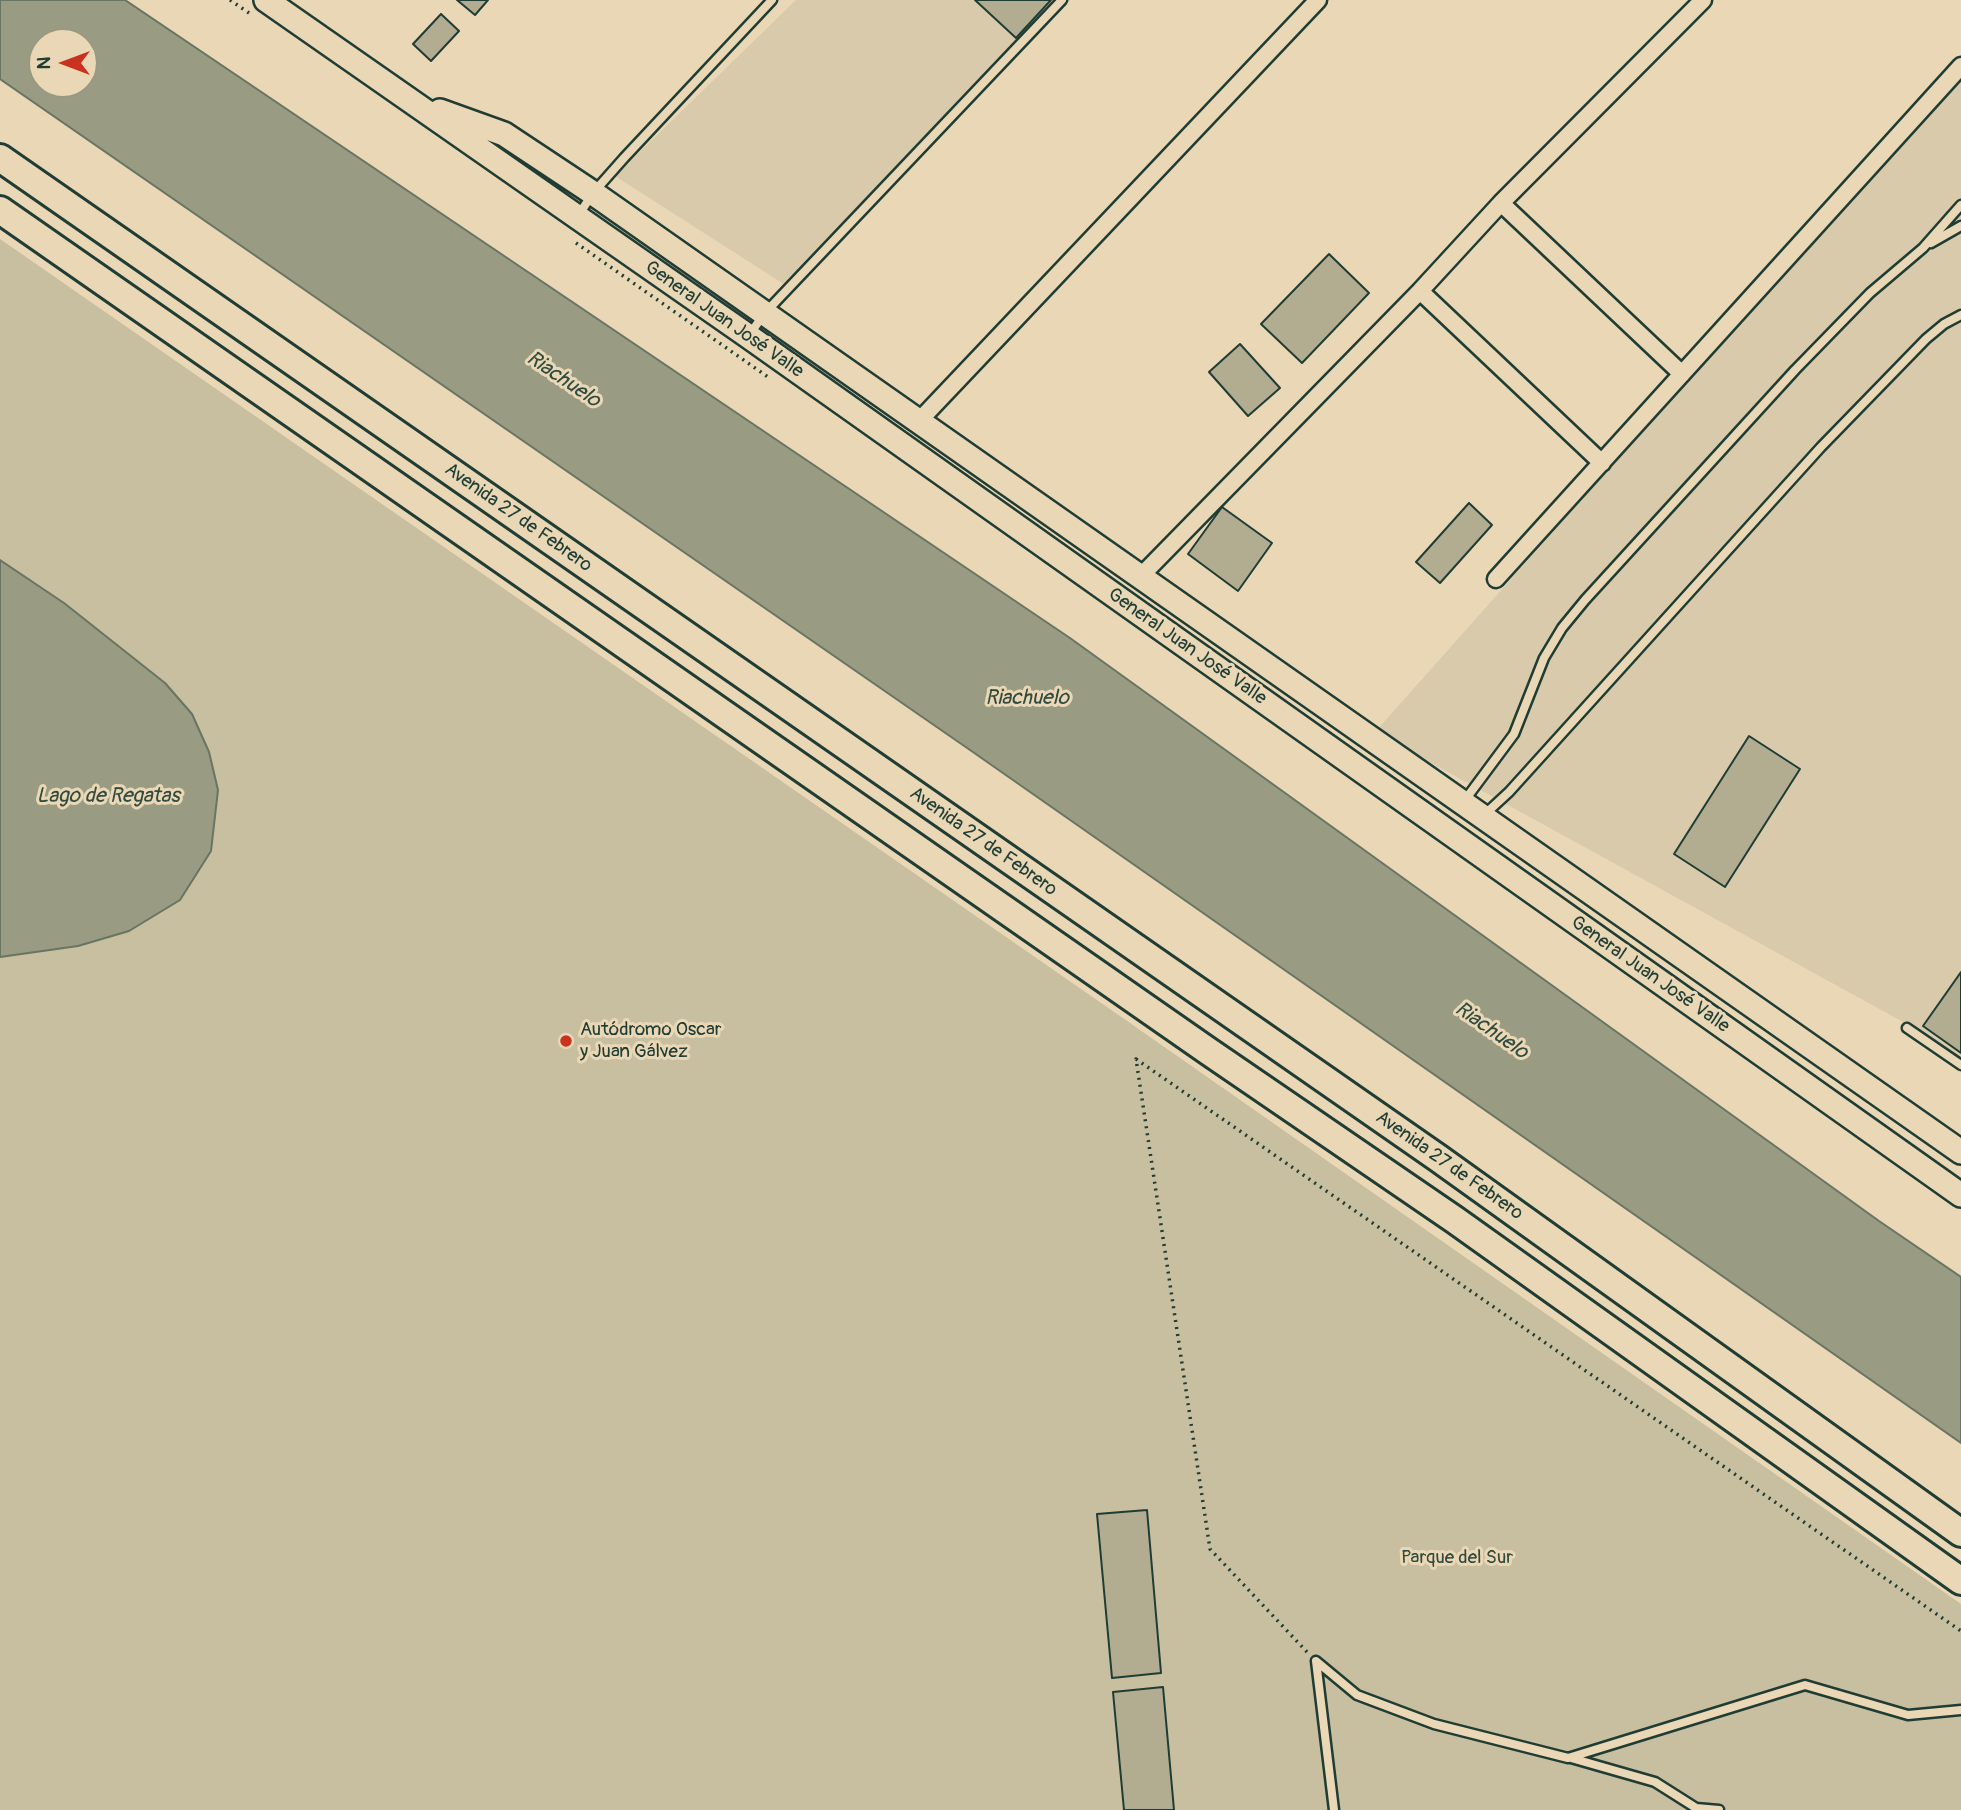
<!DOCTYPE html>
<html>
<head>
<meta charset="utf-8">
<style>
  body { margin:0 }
  #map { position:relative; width:1961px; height:1810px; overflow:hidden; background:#e9d7b5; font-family:Pangolin,sans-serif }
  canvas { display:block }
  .north { position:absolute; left:28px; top:28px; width:70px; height:70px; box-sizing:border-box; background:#e9d7b5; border:2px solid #989981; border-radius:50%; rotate:270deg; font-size:19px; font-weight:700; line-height:28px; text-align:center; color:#1f3d34 }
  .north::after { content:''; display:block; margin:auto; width:24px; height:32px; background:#c8321e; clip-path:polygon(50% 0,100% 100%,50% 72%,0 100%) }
</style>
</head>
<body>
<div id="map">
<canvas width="1961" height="1810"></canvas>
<div class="north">N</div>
</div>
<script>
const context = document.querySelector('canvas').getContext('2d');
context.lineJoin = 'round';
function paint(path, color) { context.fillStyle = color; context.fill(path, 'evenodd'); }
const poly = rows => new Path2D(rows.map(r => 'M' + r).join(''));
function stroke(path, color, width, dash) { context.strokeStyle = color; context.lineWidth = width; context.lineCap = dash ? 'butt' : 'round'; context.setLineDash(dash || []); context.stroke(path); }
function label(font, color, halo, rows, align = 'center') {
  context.font = font + ' Pangolin,sans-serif'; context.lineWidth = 6; context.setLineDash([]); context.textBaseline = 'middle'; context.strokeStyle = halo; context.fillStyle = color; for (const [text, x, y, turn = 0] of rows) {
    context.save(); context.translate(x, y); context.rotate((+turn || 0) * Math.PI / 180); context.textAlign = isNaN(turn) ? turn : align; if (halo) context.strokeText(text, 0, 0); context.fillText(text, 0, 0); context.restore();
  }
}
paint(poly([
  [796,0,1070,0,790,288,615,176],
  [1961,74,1961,1058,1916,1029,1375,732]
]), '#d8caaa');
paint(poly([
  [0,239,1130,1023,1961,1604,1961,1810,0,1810]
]), '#c8bea0');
const water = poly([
  [0,0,125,0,1070,638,1879,1221,1961,1277,1961,1443,970,750,0,79,0,0],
  [84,42,84,84,42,84,42,42,84,42],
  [0,560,64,603,165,683,192,714,209,752,218,790,211,851,180,900,129,931,78,946,0,957,0,560]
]);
paint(water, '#999b82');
stroke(water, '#687563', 2);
const building = poly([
  [457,0,488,0,475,15,457,0],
  [975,0,1051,0,1016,38,975,0],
  [441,14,459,31,431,61,413,44,441,14],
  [1329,254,1369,293,1302,363,1261,324,1329,254],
  [1240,344,1280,388,1248,416,1209,372,1240,344],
  [1469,503,1492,525,1440,583,1416,562,1469,503],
  [1222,507,1272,543,1238,591,1188,554,1222,507],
  [1749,736,1800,769,1725,887,1674,854,1749,736],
  [1961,972,1961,1053,1923,1026,1961,972],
  [1147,1510,1161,1673,1112,1678,1097,1514,1147,1510],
  [1163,1687,1174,1810,1124,1810,1113,1692,1163,1687]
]);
paint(building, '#b2ac91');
stroke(building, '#1f3d34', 2);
const service = poly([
  [578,216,593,193,624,158,772,0],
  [1931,243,1961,226],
  [750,334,764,314,1062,0],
  [1465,800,1514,734,1544,658,1562,628,1585,600,1795,370,1870,293,1923,248,1961,205],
  [1483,816,1509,792,1821,447,1926,339,1944,324,1961,315],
  [1907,1028,1961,1065],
  [1571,1758,1655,1782,1696,1808,1719,1810],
  [1334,1810,1316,1661,1357,1695,1434,1724,1568,1758,1805,1685,1908,1715,1961,1710]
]);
const minor = poly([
  [1501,203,1682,374],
  [1420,291,1602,463],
  [918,422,1318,0],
  [1139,578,1420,291,1501,203,1703,0],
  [1496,579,1961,66]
]);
const secondary = poly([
  [266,0,748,336,1961,1195],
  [440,111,504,134,593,193,1961,1152]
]);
const primary = poly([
  [0,158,1438,1158,1961,1533],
  [0,210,1208,1051,1455,1220,1961,1581]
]);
stroke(service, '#1f3d34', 13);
stroke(minor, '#1f3d34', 21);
stroke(secondary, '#1f3d34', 28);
stroke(primary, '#1f3d34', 32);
stroke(poly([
  [230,0,252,15],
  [576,243,768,377],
  [1307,1652,1210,1549,1136,1059,1961,1631]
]), '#1f3d34', 3.5, [2, 5]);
stroke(service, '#e9d7b5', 8);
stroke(minor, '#e9d7b5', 16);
stroke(secondary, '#e9d7b5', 23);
stroke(primary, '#e9d7b5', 26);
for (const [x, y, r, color] of [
  [566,1041,7,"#c8321e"]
]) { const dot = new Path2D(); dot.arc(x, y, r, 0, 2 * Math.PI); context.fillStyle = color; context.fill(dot); stroke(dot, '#e9d7b5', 2.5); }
label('19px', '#1f3d34', '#e9d7b5', [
  ["General Juan José Valle",724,320,35],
  ["Avenida 27 de Febrero",518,518,35],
  ["General Juan José Valle",1187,647,35],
  ["Avenida 27 de Febrero",983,842,35],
  ["General Juan José Valle",1650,975,35],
  ["Avenida 27 de Febrero",1449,1166,35]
]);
label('19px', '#1f3d34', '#e9d7b5', [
  ["Autódromo Oscar",580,1030],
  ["y Juan Gálvez",580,1052]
], 'left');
label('19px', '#304a3f', '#e9d7b5', [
  ["Parque del Sur",1457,1558]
]);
label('italic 21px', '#314b40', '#e9d7b5', [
  ["Riachuelo",563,380,34],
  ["Riachuelo",1027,699],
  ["Lago de Regatas",108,797],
  ["Riachuelo",1491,1031,35]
]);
</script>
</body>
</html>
